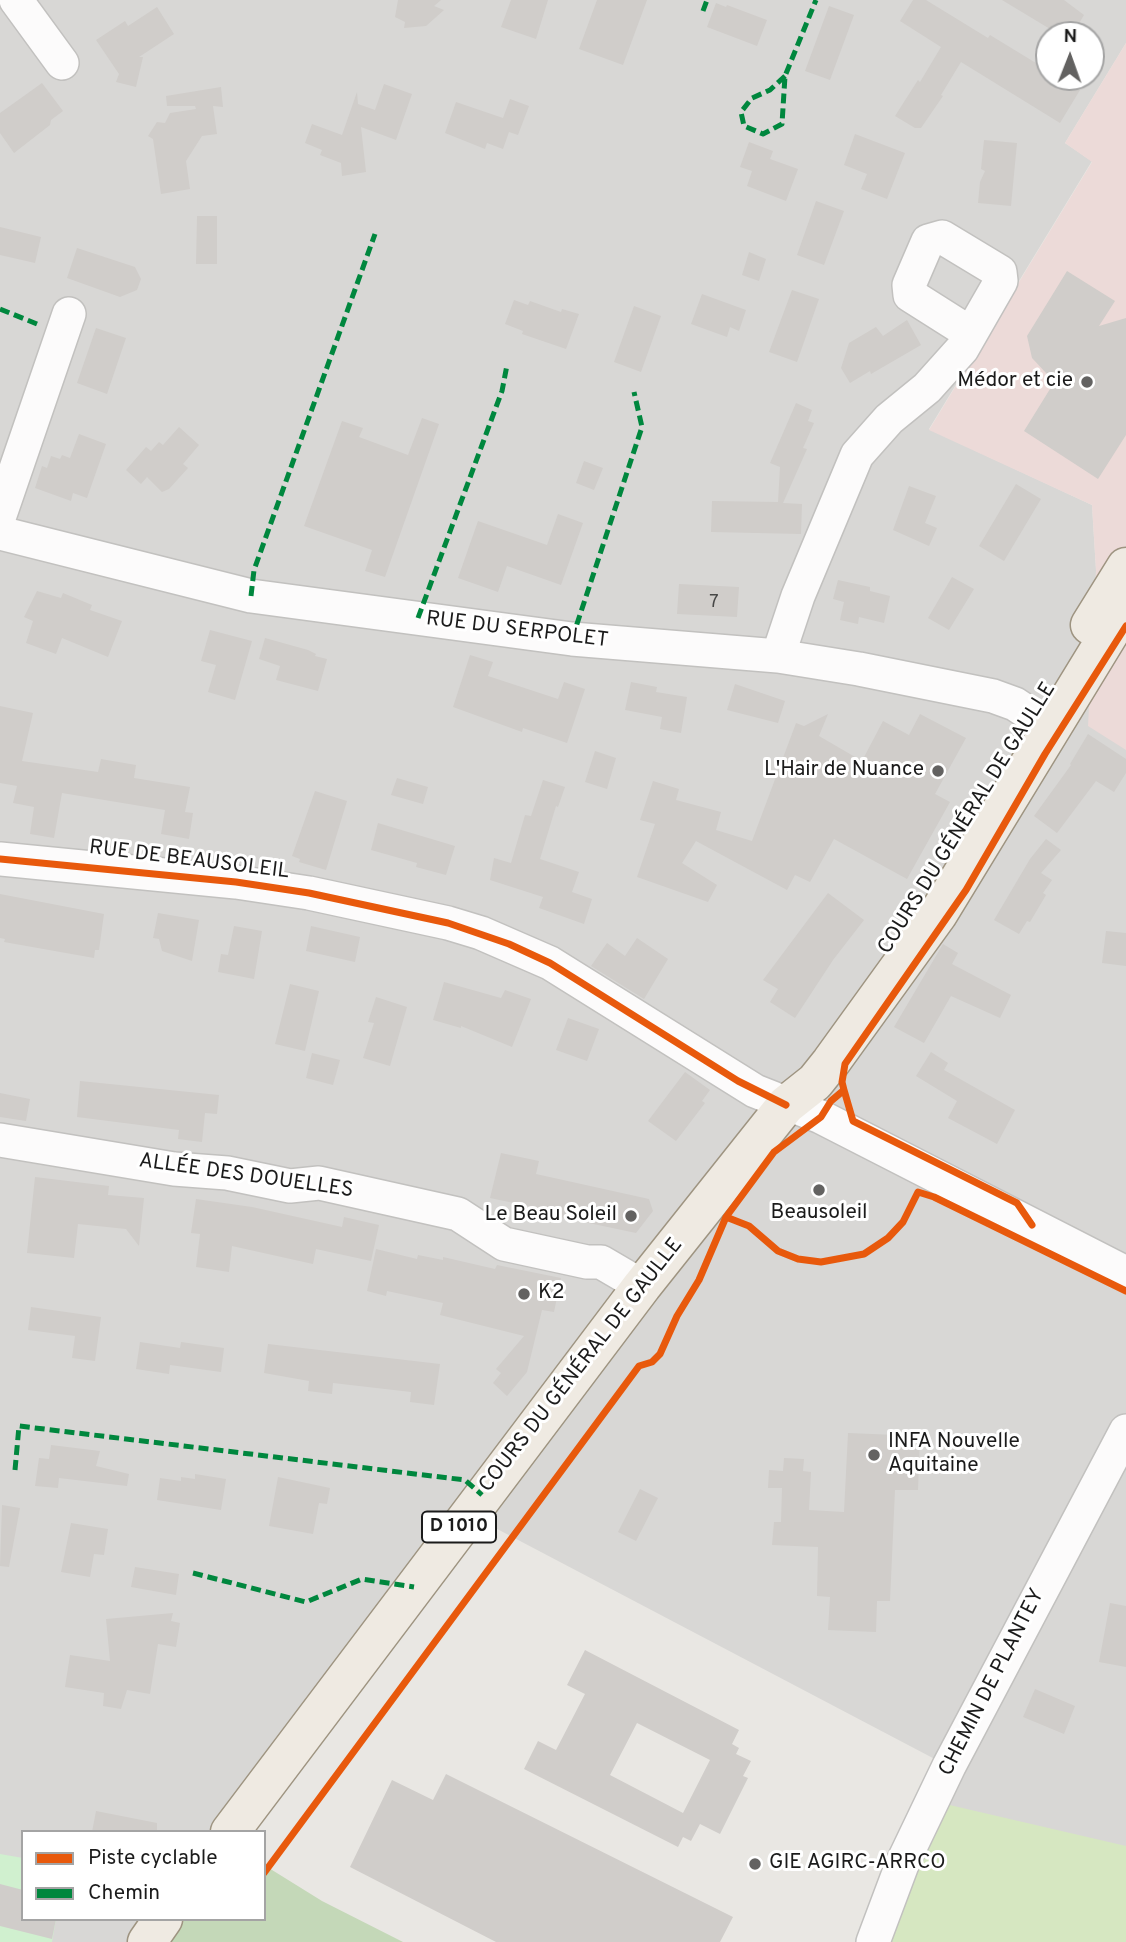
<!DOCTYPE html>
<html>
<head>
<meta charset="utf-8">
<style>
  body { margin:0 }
  #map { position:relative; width:1126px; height:1942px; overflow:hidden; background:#e9e7e3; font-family:Overpass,sans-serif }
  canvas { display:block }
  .legend { position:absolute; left:21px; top:1830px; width:245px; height:91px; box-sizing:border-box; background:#fff; border:2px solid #a4a4a4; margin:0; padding:9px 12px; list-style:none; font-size:21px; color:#1b1b1b }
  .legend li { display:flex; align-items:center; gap:14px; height:35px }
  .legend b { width:35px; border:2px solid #a4a4a4 }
  .north { position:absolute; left:1035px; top:21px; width:70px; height:70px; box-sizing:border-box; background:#fff; border:2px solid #a4a4a4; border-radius:50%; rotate:1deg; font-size:19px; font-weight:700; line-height:28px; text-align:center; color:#1b1b1b }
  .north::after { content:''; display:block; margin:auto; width:24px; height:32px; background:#636261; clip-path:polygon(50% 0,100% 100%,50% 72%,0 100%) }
</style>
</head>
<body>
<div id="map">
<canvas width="1126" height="1942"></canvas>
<ul class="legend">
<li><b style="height:9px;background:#e8590c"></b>Piste cyclable</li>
<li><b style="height:9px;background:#00873e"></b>Chemin</li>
</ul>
<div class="north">N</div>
</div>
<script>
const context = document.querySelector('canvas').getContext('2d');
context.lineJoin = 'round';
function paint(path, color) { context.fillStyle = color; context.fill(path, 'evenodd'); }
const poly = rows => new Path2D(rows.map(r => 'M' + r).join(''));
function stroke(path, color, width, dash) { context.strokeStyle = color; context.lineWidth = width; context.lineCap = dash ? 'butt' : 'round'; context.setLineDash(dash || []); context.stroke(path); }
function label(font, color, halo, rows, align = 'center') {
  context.font = font + ' Overpass,sans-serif'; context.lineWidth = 6; context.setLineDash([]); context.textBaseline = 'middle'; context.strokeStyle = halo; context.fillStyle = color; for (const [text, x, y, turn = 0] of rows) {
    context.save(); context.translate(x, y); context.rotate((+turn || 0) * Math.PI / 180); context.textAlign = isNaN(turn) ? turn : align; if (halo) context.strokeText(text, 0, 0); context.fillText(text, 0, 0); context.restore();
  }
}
paint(poly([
  [0,0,1126,0,1126,43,1065,143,1092,161,929,429,1092,505,1096,570,1126,664,1126,1942,873,1942,948,1766,482,1521,239,1832,23,1832,23,1919,173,1919,156,1942,0,1942],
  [1049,35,1091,35,1091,77,1049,77]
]), '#d8d7d5');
paint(poly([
  [1126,43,1126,750,1088,726,1096,570,1092,505,929,430,1092,162,1065,143]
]), '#ecdad8');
paint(poly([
  [941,1803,1126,1846,1126,1942,880,1942]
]), '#d6e7c1');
paint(poly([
  [264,1865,322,1901,403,1942,156,1942,173,1919,264,1919]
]), '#c4d8b8');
paint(poly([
  [0,1854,23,1858,23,1919,56,1919,52,1942,0,1942]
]), '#d0f0cf');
paint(poly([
  [398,0,441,0,434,6,444,10,426,26,404,28,405,22,395,17],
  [511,0,548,0,536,39,501,27],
  [597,0,647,0,623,65,579,49],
  [913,0,926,0,988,38,990,35,1049,71,1049,77,1059,77,1080,90,1060,123,961,62,941,95,943,96,921,128,915,128,895,116,918,80,920,82,941,47,900,21],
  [1002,0,1064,0,1084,15,1072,35,1060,35],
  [716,3,726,7,727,5,767,20,757,46,707,27],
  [829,6,854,15,830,80,805,71],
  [157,7,174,34,139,57,143,57,136,87,116,82,119,74,96,40,125,21,128,26],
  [42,83,63,111,51,120,50,125,14,153,0,133,0,113],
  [384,84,412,94,396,140,361,127,366,172,342,176,341,163,320,155,322,150,305,143,312,124,342,135,357,92,358,104,375,110],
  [221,87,223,107,213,106,217,134,202,136,186,161,190,189,161,194,153,139,148,136,157,122,165,123,170,113,196,109,195,106,167,106,166,96],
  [510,99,529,106,518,135,509,132,503,149,487,143,485,149,445,133,456,102,503,118],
  [855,134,905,153,887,199,861,189,867,174,844,165],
  [984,140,1017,143,1011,206,978,203,980,182,985,171,981,169],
  [749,142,773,151,770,159,798,169,786,201,747,186,752,171,740,167],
  [816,201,844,211,824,265,797,255],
  [197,216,217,216,217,264,196,264],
  [0,227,41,237,35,263,0,255],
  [77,248,135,267,141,279,137,290,120,297,67,278],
  [749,252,766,259,759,281,742,275],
  [1067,271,1115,301,1099,326,1126,318,1126,435,1098,479,1024,431,1050,389,1047,374,1032,358,1027,336],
  [792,290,819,299,797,362,769,352],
  [702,294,746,310,739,331,730,327,727,337,691,324],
  [514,300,528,305,530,301,561,312,562,309,579,314,566,349,522,334,523,331,505,324],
  [634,306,661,316,641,372,614,362],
  [907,320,921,345,871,374,870,371,850,383,841,368,849,343,876,327,883,336],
  [96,328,126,338,107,394,77,383],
  [796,403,812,410,808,421,814,423,803,448,807,449,783,503,802,504,801,534,711,532,712,501,778,502,780,467,770,463],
  [422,418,439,424,385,577,365,571,372,550,304,526,342,421,363,428,359,437,408,455],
  [179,427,199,445,183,464,188,468,169,489,162,492,147,477,141,484,126,470,146,447,151,451,159,442,163,445],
  [79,434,106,444,87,498,73,493,71,501,35,488,42,466,47,468,51,456,60,459,62,455,70,458],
  [584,461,603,468,594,490,576,483],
  [1016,484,1041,499,1004,561,979,546],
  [909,486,936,496,925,523,937,528,929,546,893,530],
  [558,514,583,523,561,585,507,566,498,592,458,578,478,521,547,545],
  [952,577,974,589,949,630,928,618],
  [838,580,870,587,870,591,890,596,884,623,859,617,858,624,840,620,844,602,833,599],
  [679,584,739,587,737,617,677,614],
  [37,591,61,598,63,593,92,605,90,610,122,621,108,657,62,638,56,654,26,643,33,621,24,617],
  [210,630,252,641,235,700,208,692,216,665,201,661],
  [265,638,308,650,316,654,315,656,327,659,318,691,276,680,280,666,259,659],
  [470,655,493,662,488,676,558,699,564,682,585,689,567,743,523,728,522,732,453,707],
  [631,682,657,687,656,692,687,697,681,733,660,729,662,717,625,710],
  [735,684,785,701,778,723,727,710],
  [0,706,33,713,22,761,98,772,101,759,136,765,134,778,190,787,185,812,193,813,189,839,161,834,165,810,62,793,54,838,30,834,34,807,13,803,17,786,0,783],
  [828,714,819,736,862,761,883,721,909,735,920,714,966,738,935,794,950,802,907,879,834,839,810,882,795,875,787,890,696,841,682,863,717,885,708,902,637,877,655,824,640,820,653,781,679,789,676,800,721,812,716,830,752,841,796,723,804,726],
  [1088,734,1126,759,1126,773,1114,792,1096,781,1057,833,1034,816,1071,765,1070,764],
  [595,751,616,758,607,789,585,782],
  [397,778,428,787,423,804,391,795],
  [543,780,565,787,558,807,556,806,540,859,579,872,572,892,592,899,584,924,539,908,543,897,490,880,494,858,511,863,525,815,531,816],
  [315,791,347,801,326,870,299,862,300,859,292,856],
  [378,823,455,846,446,875,416,867,417,863,371,850],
  [1046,839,1061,850,1041,873,1052,880,1043,893,1046,895,1030,922,1027,921,1019,934,994,920,1030,859],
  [828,893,864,920,833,960,795,1018,770,1002,778,989,763,980],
  [0,894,104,914,99,950,95,950,94,958,4,942,5,939,0,938],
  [158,913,199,920,192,961,162,951,159,939,153,938],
  [234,926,262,931,254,979,218,972,221,954,228,955],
  [311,926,360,937,355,962,306,951],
  [1106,931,1126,933,1126,966,1102,963],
  [637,938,668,959,644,999,591,966,607,943,625,956],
  [943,944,958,953,952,964,1011,995,1000,1018,951,996,924,1043,894,1027],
  [444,982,501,998,505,990,531,999,512,1047,461,1026,461,1028,433,1020],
  [290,984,319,991,305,1051,275,1044],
  [376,997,407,1007,390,1066,363,1058,374,1023,368,1022],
  [568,1018,599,1029,587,1061,556,1050],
  [931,1052,948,1063,944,1070,1015,1110,997,1144,948,1118,957,1101,916,1076],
  [312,1053,340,1060,333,1085,306,1078],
  [685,1072,710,1090,702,1101,705,1103,676,1141,648,1121],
  [80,1081,219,1095,217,1114,205,1113,202,1142,178,1139,179,1130,77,1117],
  [0,1093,30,1099,26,1121,0,1117],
  [501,1153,539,1161,536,1174,649,1199,653,1211,636,1233,546,1214,547,1210,490,1198],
  [35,1177,109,1186,108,1195,144,1198,139,1246,126,1229,78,1224,74,1258,27,1253],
  [196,1199,252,1207,342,1227,344,1217,379,1225,371,1261,316,1249,313,1264,232,1246,229,1272,196,1267,200,1234,191,1233],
  [376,1249,417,1259,418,1255,443,1260,443,1257,495,1269,497,1265,561,1278,554,1312,542,1310,527,1372,507,1396,493,1383,501,1373,496,1369,524,1336,440,1315,443,1303,387,1291,386,1296,367,1291],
  [31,1307,101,1317,95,1361,72,1358,75,1336,28,1330],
  [140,1342,180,1348,181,1342,224,1348,221,1372,170,1365,169,1374,136,1369],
  [268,1344,440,1364,434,1405,410,1402,411,1392,333,1383,332,1394,308,1391,309,1381,264,1373],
  [848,1433,920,1436,918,1490,895,1490,890,1601,877,1601,876,1632,828,1630,830,1597,817,1596,818,1547,772,1545,774,1522,781,1522,782,1488,768,1488,769,1470,783,1471,784,1458,804,1459,803,1471,811,1472,809,1510,844,1512],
  [51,1445,100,1451,96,1466,129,1474,127,1486,59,1478,58,1488,35,1486,39,1458,49,1459],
  [195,1474,226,1479,221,1510,157,1500,160,1478,181,1481,181,1477,195,1479],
  [278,1477,330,1488,327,1504,319,1503,313,1534,269,1526],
  [640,1489,658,1498,636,1541,618,1532],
  [2,1505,20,1508,9,1567,0,1566],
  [71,1523,108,1529,104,1555,94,1554,90,1577,61,1572],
  [135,1567,179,1574,176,1595,131,1587],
  [1110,1603,1126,1606,1126,1667,1099,1662],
  [173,1613,171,1621,180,1623,176,1647,158,1644,150,1694,127,1690,121,1709,103,1706,104,1693,65,1687,70,1655,110,1661,106,1619],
  [585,1650,739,1730,732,1744,739,1748,736,1754,751,1761,743,1776,748,1778,720,1834,700,1824,691,1841,683,1837,678,1847,524,1769,538,1741,556,1750,585,1694,567,1685],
  [637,1723,710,1760,683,1813,610,1775],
  [1035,1689,1075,1706,1064,1734,1023,1717],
  [446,1774,733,1917,720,1942,496,1942,350,1867,392,1780,433,1800],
  [96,1811,157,1823,157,1832,92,1832],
  [0,1884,23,1890,23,1919,56,1919,52,1939,0,1926]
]), '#d0cdca');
const minor = poly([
  [16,0,62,63],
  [0,515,69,314],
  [0,533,251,596,572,639,778,656,859,669,993,696,1015,704,1033,716],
  [778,656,798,596,857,455,889,419,927,388,962,349,1001,281,1000,272,942,237,928,241,909,285,910,295,970,333],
  [0,859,236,882,309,893,448,923,481,933,550,963,755,1091,821,1117,1126,1273],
  [0,1140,174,1169,227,1173,290,1186,319,1183,458,1214,504,1244,587,1262,601,1262,642,1286],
  [873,1942,903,1862,949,1766,1126,1431]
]);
const major = poly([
  [1090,625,1126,567],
  [230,1832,642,1286,786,1105,815,1082,831,1062,938,914,1126,606],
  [147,1942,163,1919]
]);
stroke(minor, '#c2c1bf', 36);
stroke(major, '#9e9481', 41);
stroke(minor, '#fcfbfb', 33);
stroke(major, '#efeae2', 38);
stroke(poly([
  [703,11,707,0],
  [785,76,770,90,752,98,741,112,744,126,763,134,782,124,785,76,816,0],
  [0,309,37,324],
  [251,596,254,570,375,234],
  [418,618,502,391,507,365],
  [572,639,642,427,634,392],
  [15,1470,19,1426,465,1480,482,1495],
  [193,1573,306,1602,362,1579,414,1587]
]), '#00873e', 5, [10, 5]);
stroke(poly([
  [0,859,236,882,309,893,448,923,509,944,550,963,738,1081,786,1105],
  [844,1090,853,1121,1017,1203,1032,1225],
  [726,1217,749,1226,778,1251,798,1259,821,1262,864,1254,888,1238,903,1222,918,1192,934,1197,1126,1291],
  [264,1873,639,1366,652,1362,660,1354,677,1316,699,1280,726,1217,774,1152,821,1117,831,1101,844,1090,842,1082,845,1064,966,890,1045,754,1126,626]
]), '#e8590c', 7);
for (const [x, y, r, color] of [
  [1087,382,7,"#636261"],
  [938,771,7,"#636261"],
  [819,1190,7,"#636261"],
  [631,1216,7,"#636261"],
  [524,1294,7,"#636261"],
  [874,1455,7,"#636261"],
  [755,1864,7,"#636261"]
]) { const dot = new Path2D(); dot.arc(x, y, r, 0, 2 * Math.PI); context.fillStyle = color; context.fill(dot); stroke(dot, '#fff', 2.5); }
label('18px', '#484847', null, [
  ["7",714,603]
]);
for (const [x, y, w] of [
  [459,1527,74]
]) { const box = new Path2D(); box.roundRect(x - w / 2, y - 15.5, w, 31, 5); context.fillStyle = '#fff'; context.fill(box); stroke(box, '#1b1b1b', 2); }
label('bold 19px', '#1b1b1b', null, [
  ["D 1010",459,1527]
]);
label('21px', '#1b1b1b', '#fff', [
  ["Médor et cie",1073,382],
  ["L'Hair de Nuance",924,771],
  ["Beausoleil",819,1214,"center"],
  ["Le Beau Soleil",617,1216],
  ["K2",538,1294,"left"],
  ["INFA Nouvelle",888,1443,"left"],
  ["Aquitaine",888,1467,"left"],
  ["GIE AGIRC-ARRCO",769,1864,"left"]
], 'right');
label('21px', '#1b1b1b', '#fff', [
  ["RUE DU SERPOLET",517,631,7],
  ["COURS DU GÉNÉRAL DE GAULLE",968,819,-58],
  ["RUE DE BEAUSOLEIL",189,861,7],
  ["ALLÉE DES DOUELLES",246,1177,8],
  ["COURS DU GÉNÉRAL DE GAULLE",582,1366,-52],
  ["CHEMIN DE PLANTEY",993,1683,-63]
]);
</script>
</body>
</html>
